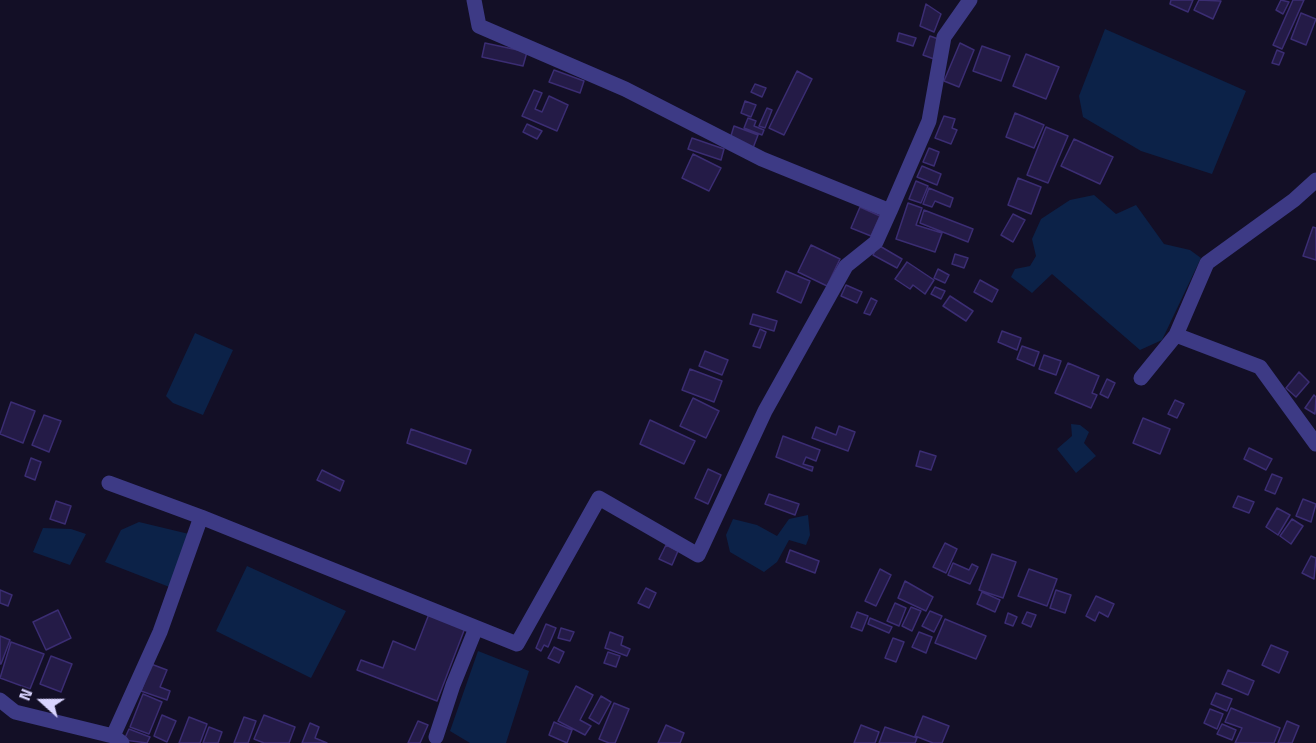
<!DOCTYPE html>
<html>
<head>
<meta charset="utf-8">
<style>
  body { margin:0 }
  #map { position:relative; width:1316px; height:743px; overflow:hidden; background:#130f26; font-family:"Titillium Web",sans-serif }
  canvas { display:block }
  .north { position:absolute; left:12px; top:671px; width:60px; height:60px; -webkit-text-stroke:4px #130f26; paint-order:stroke; rotate:291deg; font-size:16px; font-weight:700; line-height:24px; text-align:center; color:#d9d4ff }
  .north::after { content:''; display:block; margin:auto; width:21px; height:27px; background:#d9d4ff; clip-path:polygon(50% 0,100% 100%,50% 72%,0 100%) }
</style>
</head>
<body>
<div id="map">
<canvas width="1316" height="743"></canvas>
<div class="north">N</div>
</div>
<script>
const context = document.querySelector('canvas').getContext('2d');
context.lineJoin = 'round';
function paint(path, color) { context.fillStyle = color; context.fill(path, 'evenodd'); }
const poly = rows => new Path2D(rows.map(r => 'M' + r).join(''));
function stroke(path, color, width, dash) { context.strokeStyle = color; context.lineWidth = width; context.lineCap = dash ? 'butt' : 'round'; context.setLineDash(dash || []); context.stroke(path); }
paint(poly([
  [1105,29,1246,91,1212,174,1141,151,1083,117,1079,96],
  [1094,195,1116,214,1136,205,1164,244,1190,250,1201,258,1162,340,1140,350,1052,274,1032,293,1011,277,1015,269,1030,266,1036,256,1032,239,1041,219,1070,200],
  [195,333,233,350,203,415,173,403,166,396],
  [1071,424,1080,425,1089,432,1084,443,1096,456,1076,473,1057,449,1072,436],
  [808,515,810,535,806,545,789,540,777,562,764,572,730,552,726,535,733,519,757,525,777,536,789,519],
  [139,522,189,534,172,588,105,562,121,530],
  [43,528,71,529,86,534,70,565,33,552],
  [247,566,346,611,311,678,216,631],
  [478,651,529,671,506,743,470,743,450,731]
]), '#0c2248');
const building = poly([
  [1171,0,1193,0,1188,12,1170,4,1171,0],
  [1199,0,1221,1,1213,19,1194,10,1199,0],
  [1281,0,1289,2,1283,14,1276,10,1281,0],
  [1293,0,1304,0,1282,49,1273,45,1293,0],
  [926,4,941,14,934,32,920,26,926,4],
  [1301,13,1316,19,1306,45,1291,39,1301,13],
  [899,33,916,38,913,46,897,41,899,33],
  [930,36,941,40,934,59,923,55,930,36],
  [485,43,527,52,523,66,482,57,485,43],
  [960,43,974,50,959,87,944,81,960,43],
  [982,46,1010,56,1001,81,973,71,982,46],
  [1277,50,1284,53,1279,65,1272,63,1277,50],
  [1026,54,1059,67,1046,99,1013,86,1026,54],
  [554,70,584,81,580,93,549,82,554,70],
  [797,71,812,79,784,135,769,128,797,71],
  [755,84,766,88,762,97,751,92,755,84],
  [534,90,542,93,535,109,542,112,549,96,568,105,557,131,522,116,534,90],
  [745,101,756,105,751,117,741,113,745,101],
  [767,108,772,110,765,128,759,126,767,108],
  [1015,113,1044,125,1034,148,1006,137,1015,113],
  [944,116,955,119,952,128,957,130,951,144,935,138,944,116],
  [748,118,756,121,754,126,764,130,762,135,744,128,748,118],
  [527,124,542,131,537,139,523,132,527,124],
  [734,126,758,135,753,148,730,139,734,126],
  [1046,127,1068,136,1048,183,1027,175,1046,127],
  [692,138,724,149,721,160,688,149,692,138],
  [1074,139,1113,157,1100,184,1061,166,1074,139],
  [929,148,939,152,934,166,923,162,929,148],
  [693,154,721,168,709,191,682,178,693,154],
  [922,166,941,174,937,185,917,177,922,166],
  [1018,178,1041,187,1031,214,1008,205,1018,178],
  [916,181,928,186,921,203,909,199,916,181],
  [929,188,953,198,950,207,935,201,932,207,923,204,929,188],
  [908,203,922,208,916,225,942,233,935,252,896,239,908,203],
  [860,207,880,216,871,236,851,228,860,207],
  [924,210,973,229,968,242,920,223,924,210],
  [1013,214,1025,220,1013,242,1001,235,1013,214],
  [1313,227,1316,228,1316,260,1303,256,1313,227],
  [811,245,840,259,827,286,798,272,811,245],
  [878,245,902,259,897,268,873,255,878,245],
  [955,254,968,258,964,268,952,264,955,254],
  [907,262,934,280,925,294,913,285,910,289,895,279,907,262],
  [938,269,949,275,945,283,934,278,938,269],
  [786,271,810,281,801,303,777,292,786,271],
  [980,280,998,290,992,302,974,292,980,280],
  [846,285,862,292,857,303,841,296,846,285],
  [935,287,945,291,941,299,931,294,935,287],
  [950,296,973,311,966,321,943,306,950,296],
  [871,298,877,301,870,315,864,313,871,298],
  [753,314,777,321,774,331,750,324,753,314],
  [760,329,766,332,760,348,753,346,760,329],
  [1002,331,1021,338,1017,350,998,342,1002,331],
  [1022,346,1039,352,1034,366,1017,359,1022,346],
  [705,351,728,360,722,375,699,366,705,351],
  [1044,355,1061,361,1056,375,1039,369,1044,355],
  [1068,363,1099,376,1092,393,1097,395,1091,408,1055,393,1068,363],
  [690,369,722,381,714,402,682,390,690,369],
  [1299,372,1309,382,1296,397,1286,388,1299,372],
  [1107,379,1115,383,1108,398,1100,394,1107,379],
  [1314,395,1316,397,1315,414,1305,408,1314,395],
  [693,398,719,411,706,438,680,426,693,398],
  [1175,400,1184,404,1177,418,1168,414,1175,400],
  [11,402,35,411,23,443,0,434,11,402],
  [44,415,61,421,49,452,32,445,44,415],
  [1143,418,1170,429,1160,454,1133,443,1143,418],
  [650,420,695,441,684,464,640,444,650,420],
  [839,426,855,432,848,451,812,438,816,427,836,435,839,426],
  [411,429,471,450,466,464,407,443,411,429],
  [783,436,820,450,816,461,806,457,803,464,813,467,812,471,776,457,783,436],
  [1249,448,1272,459,1266,470,1244,459,1249,448],
  [920,451,936,456,931,470,916,466,920,451],
  [31,458,41,462,35,480,25,476,31,458],
  [708,469,721,475,708,504,695,498,708,469],
  [322,470,344,481,340,491,317,480,322,470],
  [1272,474,1282,478,1275,494,1265,490,1272,474],
  [769,494,799,504,795,515,765,504,769,494],
  [1238,496,1254,502,1249,513,1233,507,1238,496],
  [1303,499,1316,504,1311,522,1296,516,1303,499],
  [56,501,71,506,65,524,50,519,56,501],
  [1277,508,1290,515,1278,535,1266,527,1277,508],
  [1292,519,1303,526,1291,544,1280,536,1292,519],
  [945,543,957,549,946,573,933,567,945,543],
  [666,545,678,551,672,565,659,559,666,545],
  [790,550,819,561,815,573,786,562,790,550],
  [992,554,1016,562,1003,598,979,590,992,554],
  [1311,556,1316,558,1314,579,1302,573,1311,556],
  [953,563,969,570,972,564,978,567,970,584,948,575,953,563],
  [880,569,891,575,876,606,865,601,880,569],
  [1029,569,1057,579,1047,606,1018,596,1029,569],
  [905,581,933,597,926,611,898,598,905,581],
  [646,588,656,593,649,608,638,603,646,588],
  [0,590,12,595,8,606,0,603,0,590],
  [1056,590,1071,595,1065,613,1050,608,1056,590],
  [982,592,1000,600,995,612,977,604,982,592],
  [1096,596,1114,604,1108,617,1099,612,1095,621,1086,616,1096,596],
  [895,603,906,608,899,626,887,621,895,603],
  [911,607,921,611,912,631,902,626,911,607],
  [58,610,71,638,46,650,33,622,58,610],
  [930,611,942,616,934,632,922,626,930,611],
  [857,612,868,616,862,631,851,627,857,612],
  [1027,612,1036,615,1031,627,1022,623,1027,612],
  [1008,613,1017,617,1013,626,1005,623,1008,613],
  [429,614,465,628,437,701,357,670,361,660,383,668,393,641,415,650,429,614],
  [870,618,892,627,889,633,868,624,870,618],
  [945,619,986,636,976,659,935,643,945,619],
  [546,624,556,628,548,647,544,645,541,651,536,648,546,624],
  [561,628,574,632,570,641,558,638,561,628],
  [610,632,623,637,621,645,630,649,627,656,605,648,610,632],
  [919,632,932,637,926,653,912,647,919,632],
  [0,636,10,640,1,664,0,664,0,636],
  [893,638,904,642,896,662,885,658,893,638],
  [11,642,44,654,30,689,0,678,11,642],
  [1271,645,1288,652,1279,673,1262,665,1271,645],
  [554,647,564,652,559,663,548,658,554,647],
  [608,652,620,656,616,667,604,663,608,652],
  [51,656,72,664,61,692,40,684,51,656],
  [151,664,167,670,160,687,170,691,167,700,141,691,151,664],
  [1228,670,1254,681,1248,695,1222,684,1228,670],
  [576,686,593,695,580,720,591,726,585,735,558,721,576,686],
  [1216,693,1232,699,1227,711,1211,704,1216,693],
  [143,694,162,702,149,734,130,727,143,694],
  [601,696,611,702,599,724,589,718,601,696],
  [614,703,629,709,615,743,609,743,599,739,614,703],
  [1231,708,1280,728,1274,743,1235,743,1242,728,1225,722,1231,708],
  [1210,709,1223,714,1217,729,1204,723,1210,709],
  [162,715,176,721,167,742,154,736,162,715],
  [264,715,295,727,289,743,264,743,254,739,264,715],
  [923,716,949,726,942,743,933,743,915,736,923,716],
  [189,717,207,724,200,743,179,743,189,717],
  [244,717,256,721,248,743,234,743,244,717],
  [418,721,428,725,420,743,408,743,418,721],
  [1287,721,1299,726,1292,743,1278,743,1287,721],
  [554,722,572,730,567,743,549,735,554,722],
  [310,723,319,727,315,738,327,743,302,743,310,723],
  [1222,724,1236,730,1232,740,1217,734,1222,724],
  [666,725,684,733,680,743,658,743,666,725],
  [861,725,879,732,875,743,854,743,861,725],
  [209,727,222,732,218,743,203,743,209,727],
  [885,727,917,738,915,743,879,743,885,727],
  [129,729,150,737,147,743,124,740,129,729]
]);
paint(building, '#241b47');
stroke(building, '#3b2d73', 1.5);
stroke(poly([
  [890,211,929,121,944,37,970,0],
  [1176,335,1207,263,1294,200,1316,180],
  [1141,378,1176,335,1260,367,1316,444],
  [109,483,201,517],
  [0,700,15,712,113,736],
  [436,737,453,685,476,628],
  [122,743,113,736,160,632,201,517,517,644,599,498,698,555,765,411,846,266,876,242,890,211,762,159,625,89,479,26,474,0]
]), '#3d3a85', 15);
</script>
</body>
</html>
